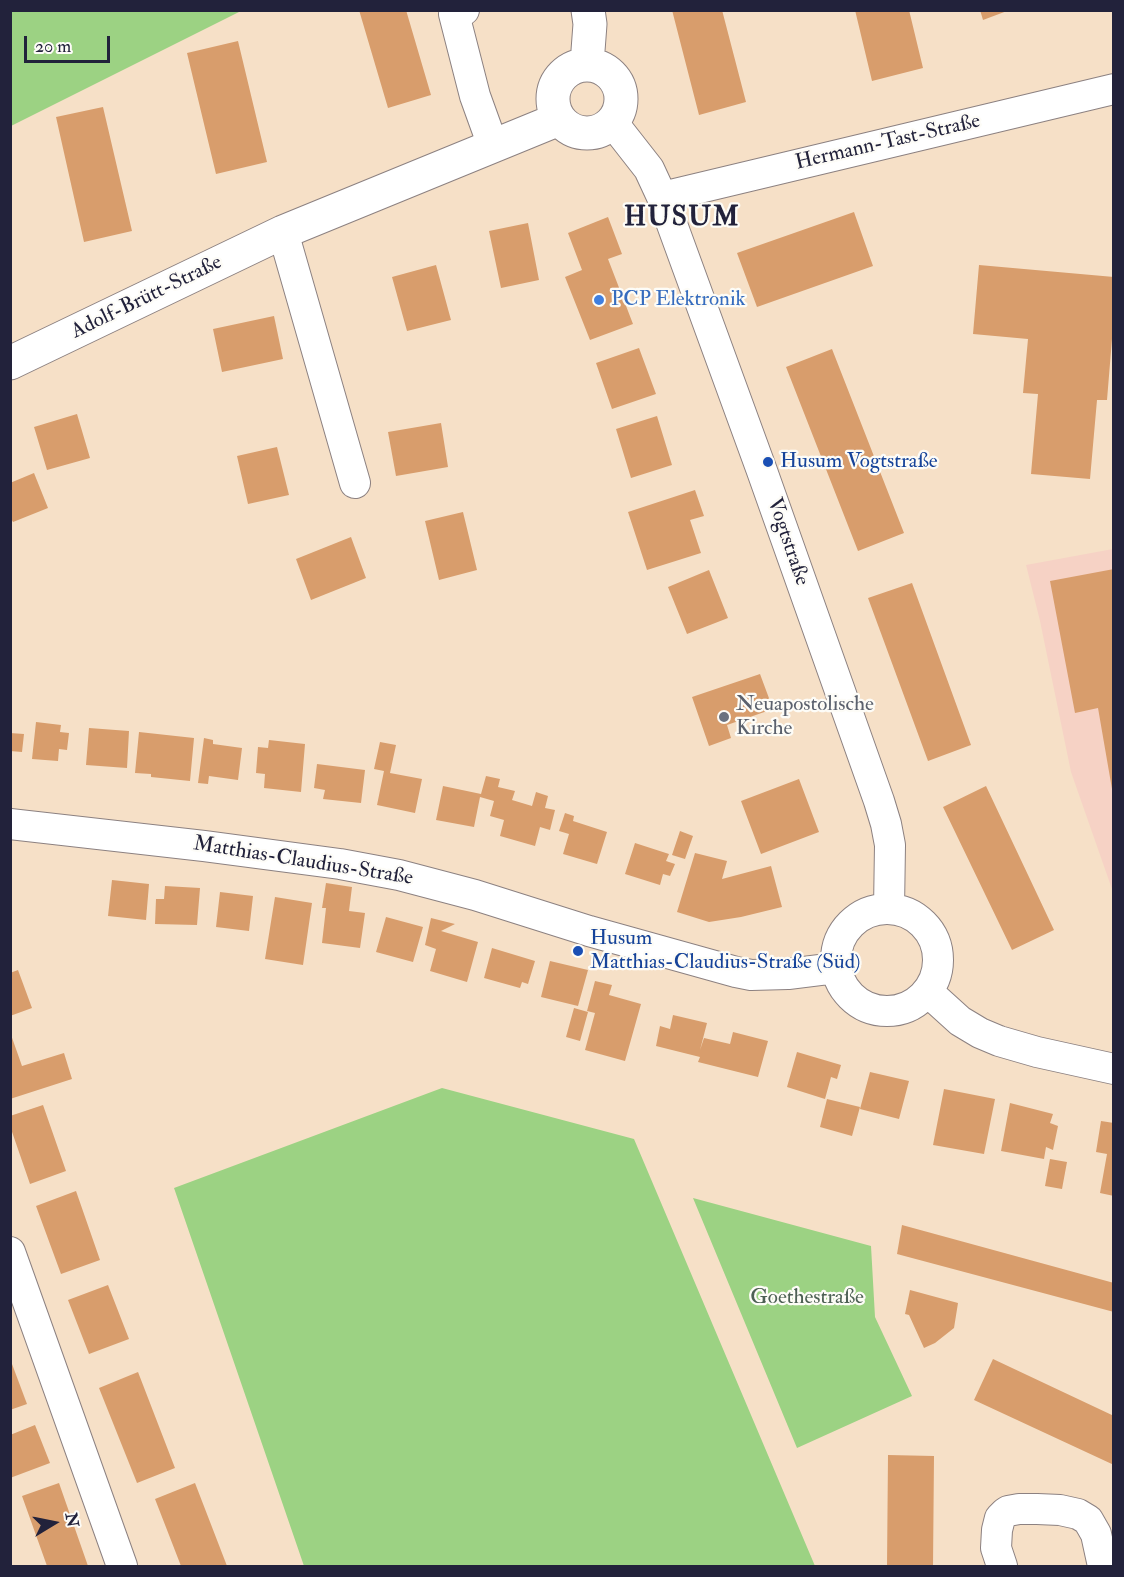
<!DOCTYPE html>
<html>
<head>
<meta charset="utf-8">
<style>
  body { margin:0 }
  #map { position:relative; width:1124px; height:1577px; overflow:hidden; background:#f6e0c7; font-family:"IM FELL Double Pica",serif }
  canvas { display:block }
  .frame { position:absolute; inset:0; border:12px solid #22223b; pointer-events:none }
  .north { position:absolute; left:24px; top:1493px; width:60px; height:60px; -webkit-text-stroke:4px #fdfcf7; paint-order:stroke; rotate:80deg; font-size:16px; font-weight:700; line-height:24px; text-align:center; color:#22223b }
  .north::after { content:''; display:block; margin:auto; width:21px; height:27px; background:#22223b; clip-path:polygon(50% 0,100% 100%,50% 72%,0 100%) }
  .scale { position:absolute; left:24px; top:36px; width:86px; height:27px; box-sizing:border-box; border:3px solid #22223b; border-top:0; padding-left:8px; font-size:18px; line-height:21px; white-space:nowrap; color:#22223b; -webkit-text-stroke:4px #fdfcf7; paint-order:stroke }
</style>
</head>
<body>
<div id="map">
<canvas width="1124" height="1577"></canvas>
<div class="frame"></div>
<div class="north">N</div>
<div class="scale">20 m</div>
</div>
<script>
const context = document.querySelector('canvas').getContext('2d');
context.lineJoin = 'round';
function paint(path, color) { context.fillStyle = color; context.fill(path, 'evenodd'); }
const poly = rows => new Path2D(rows.map(r => 'M' + r).join(''));
function stroke(path, color, width, dash) { context.strokeStyle = color; context.lineWidth = width; context.lineCap = dash ? 'butt' : 'round'; context.setLineDash(dash || []); context.stroke(path); }
function label(font, color, halo, rows, align = 'center') {
  context.font = font + ' "IM FELL Double Pica",serif'; context.lineWidth = 4.5; context.setLineDash([]); context.textBaseline = 'middle'; context.strokeStyle = halo; context.fillStyle = color; for (const [text, x, y, turn = 0] of rows) {
    context.save(); context.translate(x, y); context.rotate((+turn || 0) * Math.PI / 180); context.textAlign = isNaN(turn) ? turn : align; if (halo) context.strokeText(text, 0, 0); context.fillText(text, 0, 0); context.restore();
  }
}
paint(poly([
  [1113,549,1113,892,1071,772,1040,621,1026,565]
]), '#f6d2c5');
paint(poly([
  [11,10,241,10,241,11,11,126],
  [442,1088,634,1139,815,1566,304,1566,174,1188],
  [693,1198,871,1246,875,1317,912,1396,797,1448]
]), '#9cd283');
paint(poly([
  [359,10,406,10,431,95,388,108],
  [672,10,722,10,746,102,699,115],
  [855,10,909,10,923,68,872,81],
  [980,10,1007,10,1007,11,983,20],
  [238,41,267,162,216,174,187,53],
  [103,107,132,231,84,242,56,117],
  [854,212,873,266,757,307,737,253],
  [608,217,622,254,608,259,633,324,590,340,565,277,582,270,568,233],
  [528,223,539,280,501,288,489,231],
  [436,265,451,320,407,331,392,277],
  [979,265,1114,277,1114,340,1112,339,1107,400,1097,400,1090,479,1031,474,1038,394,1023,393,1028,339,973,334],
  [274,316,283,359,222,372,213,329],
  [639,348,656,394,612,409,596,363],
  [832,349,904,533,858,551,786,367],
  [77,414,90,458,47,470,34,427],
  [657,416,672,465,631,478,616,429],
  [441,423,448,467,396,476,388,432],
  [277,447,289,495,248,504,237,456],
  [34,473,48,508,13,522,10,517,10,483],
  [695,490,704,516,690,520,701,553,647,570,628,512],
  [463,512,477,570,439,580,425,521],
  [351,537,366,578,311,600,296,559],
  [1114,569,1114,789,1112,789,1098,708,1075,713,1050,581],
  [709,570,728,618,687,634,668,587],
  [912,583,971,745,928,761,868,598],
  [760,674,773,709,727,725,731,738,709,746,692,697],
  [36,722,61,725,60,732,69,733,67,750,59,749,58,761,32,759],
  [89,728,129,731,127,768,86,765],
  [139,732,194,738,190,781,151,777,151,774,135,773],
  [10,733,24,734,22,752,10,751],
  [204,738,213,740,213,744,242,748,238,780,209,776,208,784,198,783],
  [269,740,305,744,301,792,264,788,265,774,256,773,258,747,268,748],
  [380,742,396,745,390,773,422,779,415,813,377,805,384,771,374,769],
  [317,764,365,770,361,803,323,799,325,790,314,788],
  [486,776,500,779,498,787,515,791,512,800,532,806,536,792,548,796,545,808,555,810,550,830,540,827,535,846,500,836,504,820,490,816,494,801,480,797,474,827,436,820,443,786,481,794],
  [799,779,819,832,761,854,741,801],
  [986,786,1054,930,1012,950,943,807],
  [565,813,574,816,573,821,607,832,597,864,563,854,569,834,559,831],
  [680,831,693,836,685,859,672,855],
  [635,843,669,854,666,861,675,864,670,876,663,874,660,885,625,874],
  [695,853,727,861,722,879,771,866,782,907,741,917,709,922,677,912],
  [112,880,149,884,146,920,108,916],
  [326,883,352,887,349,911,365,913,360,948,322,943,326,908,322,908],
  [165,886,200,888,197,925,155,924,156,899,164,899],
  [220,892,253,896,249,931,216,927],
  [275,897,312,903,303,965,265,959],
  [386,917,423,927,413,962,376,952],
  [431,918,455,924,441,931,478,942,467,982,430,971,436,949,425,945],
  [492,948,535,961,528,984,522,982,520,988,484,978],
  [550,961,588,970,578,1006,541,997],
  [18,970,32,1008,10,1016,10,973],
  [595,981,612,985,609,995,641,1004,625,1061,585,1050,595,1013,587,1011],
  [574,1008,588,1012,580,1041,566,1037],
  [673,1015,707,1023,700,1050,704,1038,730,1044,733,1032,768,1041,758,1077,698,1062,700,1057,656,1046,660,1026,670,1029],
  [10,1032,22,1066,64,1053,72,1079,10,1099],
  [797,1052,841,1065,837,1079,831,1077,825,1099,787,1087],
  [870,1072,909,1081,899,1119,860,1109],
  [944,1089,995,1099,984,1154,933,1145],
  [827,1099,860,1107,852,1136,820,1127],
  [1010,1103,1053,1114,1050,1123,1058,1126,1053,1150,1046,1147,1044,1159,1001,1151],
  [43,1105,66,1171,30,1184,10,1126,10,1116],
  [1101,1121,1114,1123,1114,1196,1100,1193,1107,1154,1096,1152],
  [1050,1159,1067,1162,1062,1189,1045,1186],
  [76,1191,100,1260,61,1274,36,1206],
  [902,1225,1114,1283,1114,1312,897,1254],
  [108,1285,129,1339,89,1354,68,1300],
  [910,1290,958,1303,954,1328,935,1343,924,1348,909,1315,905,1314],
  [993,1359,1114,1416,1114,1465,974,1400],
  [12,1364,27,1404,10,1410,10,1365],
  [138,1372,175,1468,137,1483,99,1388],
  [35,1425,50,1463,10,1478,10,1435],
  [888,1455,934,1456,933,1566,887,1566],
  [59,1483,88,1566,47,1566,22,1496],
  [195,1483,227,1566,181,1566,155,1499]
]), '#d89d6c');
const minor = poly([
  [464,10,454,14,475,96,493,146],
  [613,123,649,169,662,197,762,471,879,801,886,824,890,845,889,909],
  [662,197,1114,89],
  [283,232,355,483],
  [10,824,204,846,340,864,399,875,475,895,589,931,736,972,751,975,788,974,836,968],
  '836 960a51 51 0 1 1 102 0a51 51 0 1 1-102 0Z',
  [928,992,960,1021,980,1033,999,1041,1037,1052,1114,1069],
  [10,1252,122,1566],
  [1002,1566,996,1548,997,1530,1000,1518,1005,1513,1008,1511,1019,1509,1037,1509,1060,1510,1078,1514,1088,1520,1096,1534,1103,1566]
]);
const major = poly([
  [587,64,590,24,588,10],
  '553 99a34 34 0 1 1 68 0a34 34 0 1 1-68 0Z',
  [10,363,283,232,559,119]
]);
stroke(minor, '#8c8181', 32);
stroke(major, '#8c8181', 35);
stroke(minor, '#fff', 30);
stroke(major, '#fff', 33);
for (const [x, y, r, color] of [
  [599,300,6,"#3f7fe0"],
  [768,462,6,"#1a4fb4"],
  [724,717,6,"#6b7280"],
  [578,951,6,"#1a4fb4"]
]) { const dot = new Path2D(); dot.arc(x, y, r, 0, 2 * Math.PI); context.fillStyle = color; context.fill(dot); stroke(dot, '#fdfcf7', 2); }
label('21px', '#22223b', '#fdfcf7', [
  ["Hermann-Tast-Straße",888,143,-13],
  ["Adolf-Brütt-Straße",147,298,-26],
  ["Vogtstraße",787,542,71],
  ["Matthias-Claudius-Straße",303,862,9]
]);
label('21px', '#366cbe', '#fdfcf7', [
  ["PCP Elektronik",611,300]
], 'left');
label('21px', '#164399', '#fdfcf7', [
  ["Husum Vogtstraße",780,462],
  ["Husum",590,939],
  ["Matthias-Claudius-Straße (Süd)",590,963]
], 'left');
label('21px', '#5b616d', '#fdfcf7', [
  ["Neuapostolische",736,705],
  ["Kirche",736,729]
], 'left');
label('21px', '#4d6054', '#fdfcf7', [
  ["Goethestraße",807,1298]
]);
context.letterSpacing = '1.5px';
label('bold 27px', '#22223b', '#fdfcf7', [
  ["HUSUM",682,219]
]);
context.letterSpacing = '0px';
</script>
</body>
</html>
